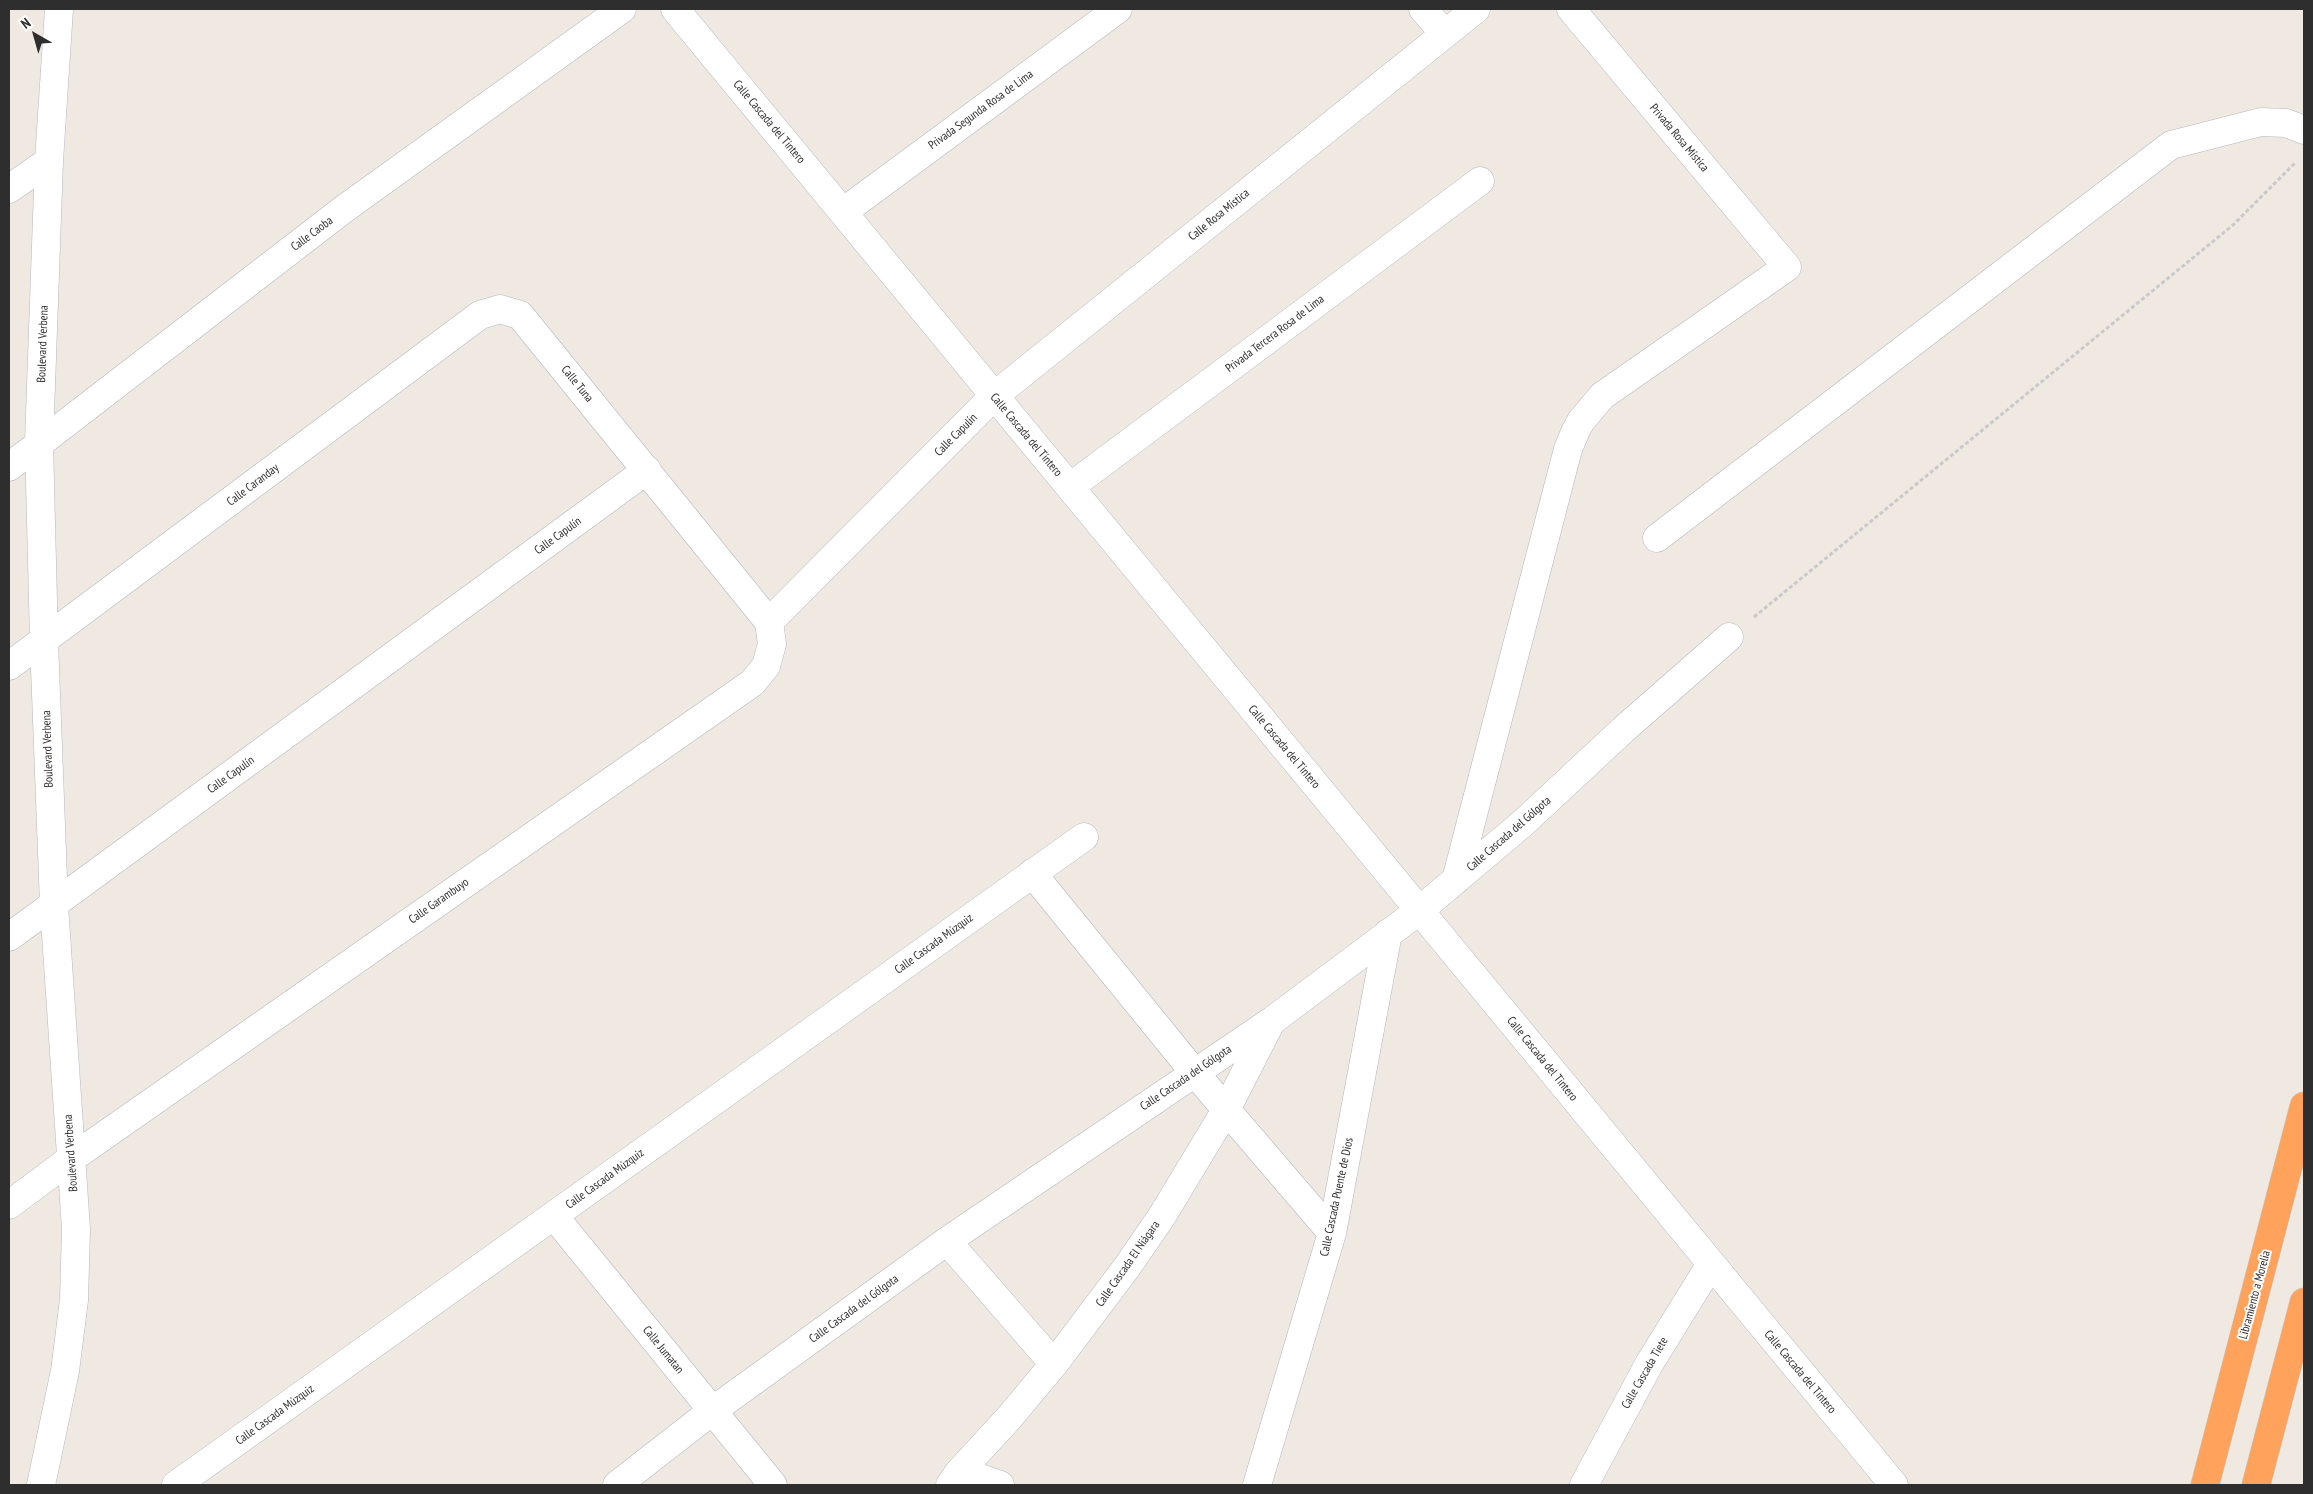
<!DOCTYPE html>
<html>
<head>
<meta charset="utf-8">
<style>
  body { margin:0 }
  #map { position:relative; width:2313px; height:1494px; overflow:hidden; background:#efe9e1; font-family:"PT Sans Narrow",sans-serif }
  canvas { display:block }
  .frame { position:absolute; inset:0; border:10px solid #2e2e2e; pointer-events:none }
  .north { position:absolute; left:10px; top:10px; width:50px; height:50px; -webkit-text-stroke:4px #fff; paint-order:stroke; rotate:322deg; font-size:14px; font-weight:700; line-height:20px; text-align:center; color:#2e2e2e }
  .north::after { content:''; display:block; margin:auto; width:18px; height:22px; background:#2e2e2e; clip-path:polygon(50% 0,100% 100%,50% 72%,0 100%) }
</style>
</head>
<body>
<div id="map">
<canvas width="2313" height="1494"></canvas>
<div class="frame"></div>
<div class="north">N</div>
</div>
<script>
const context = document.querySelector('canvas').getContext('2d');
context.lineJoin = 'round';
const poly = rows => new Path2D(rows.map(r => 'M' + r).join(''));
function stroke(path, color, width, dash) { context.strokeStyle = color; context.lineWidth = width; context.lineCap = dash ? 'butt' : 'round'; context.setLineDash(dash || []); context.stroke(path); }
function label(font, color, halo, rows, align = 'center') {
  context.font = font + ' "PT Sans Narrow",sans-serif'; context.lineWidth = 4; context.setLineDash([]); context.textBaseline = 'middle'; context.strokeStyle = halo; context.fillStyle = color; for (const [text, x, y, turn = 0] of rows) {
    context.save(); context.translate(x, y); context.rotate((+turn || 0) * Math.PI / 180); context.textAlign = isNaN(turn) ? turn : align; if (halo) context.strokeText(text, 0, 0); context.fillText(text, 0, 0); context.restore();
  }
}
const minor = poly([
  [675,9,1894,1485],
  [1423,9,1444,33],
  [9,189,49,161],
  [843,212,1118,9],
  [9,467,344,209,622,9],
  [1070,487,1480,181],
  [1657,538,2171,145,2261,122,2286,123,2304,130],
  [769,622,994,396,1476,9],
  [9,666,480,315,500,309,520,315,769,622],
  [1032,873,1194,1072,1332,1233],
  [1456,880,1568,449,1576,430,1581,421,1602,396,1787,267,1571,9],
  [9,937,647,470],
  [9,1205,72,1158,752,683,766,666,772,644,769,622],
  [554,1216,773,1485],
  [947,1241,1054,1364],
  [960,1471,1000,1485],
  [41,1485,65,1371,74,1300,76,1229,54,905,44,641,39,442,49,161,59,9],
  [176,1485,1084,837],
  [617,1485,712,1411,947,1241,1273,1020,1420,910,1523,823,1624,729,1729,637],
  [950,1485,960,1471,1008,1419,1054,1364,1127,1267,1162,1216,1226,1110,1271,1022],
  [1257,1485,1332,1233,1388,933],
  [1584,1485,1649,1364,1711,1264]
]);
const highway = poly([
  [2205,1485,2304,1106],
  [2256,1485,2304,1302]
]);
stroke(minor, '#b4b7c1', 29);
stroke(highway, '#c9c9c9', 29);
stroke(poly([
  [1754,617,2233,225,2295,163]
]), '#c9c9c9', 3, [4, 2.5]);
stroke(minor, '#fff', 28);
stroke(highway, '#ffa35c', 28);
label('12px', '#2e2e2e', '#fff', [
  ["Privada Segunda Rosa de Lima",981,110,-36],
  ["Calle Cascada del Tintero",769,122,50],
  ["Privada Rosa Mística",1679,138,50],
  ["Calle Rosa Mística",1219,215,-39],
  ["Calle Caoba",312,234,-37],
  ["Privada Tercera Rosa de Lima",1275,334,-37],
  ["Boulevard Verbena",43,344,-88],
  ["Calle Tuna",577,384,51],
  ["Calle Capulín",956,435,-45],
  ["Calle Cascada del Tintero",1026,435,50],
  ["Calle Caranday",253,485,-37],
  ["Calle Capulín",558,536,-36],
  ["Calle Cascada del Tintero",1284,747,50],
  ["Boulevard Verbena",48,749,-92],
  ["Calle Capulín",231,775,-36],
  ["Calle Cascada del Gólgota",1509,834,-41],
  ["Calle Garambuyo",439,901,-35],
  ["Calle Cascada Múzquiz",934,944,-36],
  ["Calle Cascada del Tintero",1542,1059,51],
  ["Calle Cascada del Gólgota",1186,1078,-34],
  ["Boulevard Verbena",71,1153,-94],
  ["Calle Cascada Múzquiz",605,1179,-36],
  ["Calle Cascada Puente de Dios",1337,1197,-78],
  ["Calle Cascada El Niágara",1128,1264,-55],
  ["Libramiento a Morelia",2255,1295,-75],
  ["Calle Cascada del Gólgota",854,1309,-36],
  ["Calle Jumatan",663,1350,51],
  ["Calle Cascada del Tintero",1800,1372,50],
  ["Calle Cascada Tiete",1645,1373,-60],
  ["Calle Cascada Múzquiz",275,1415,-36]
]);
</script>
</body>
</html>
